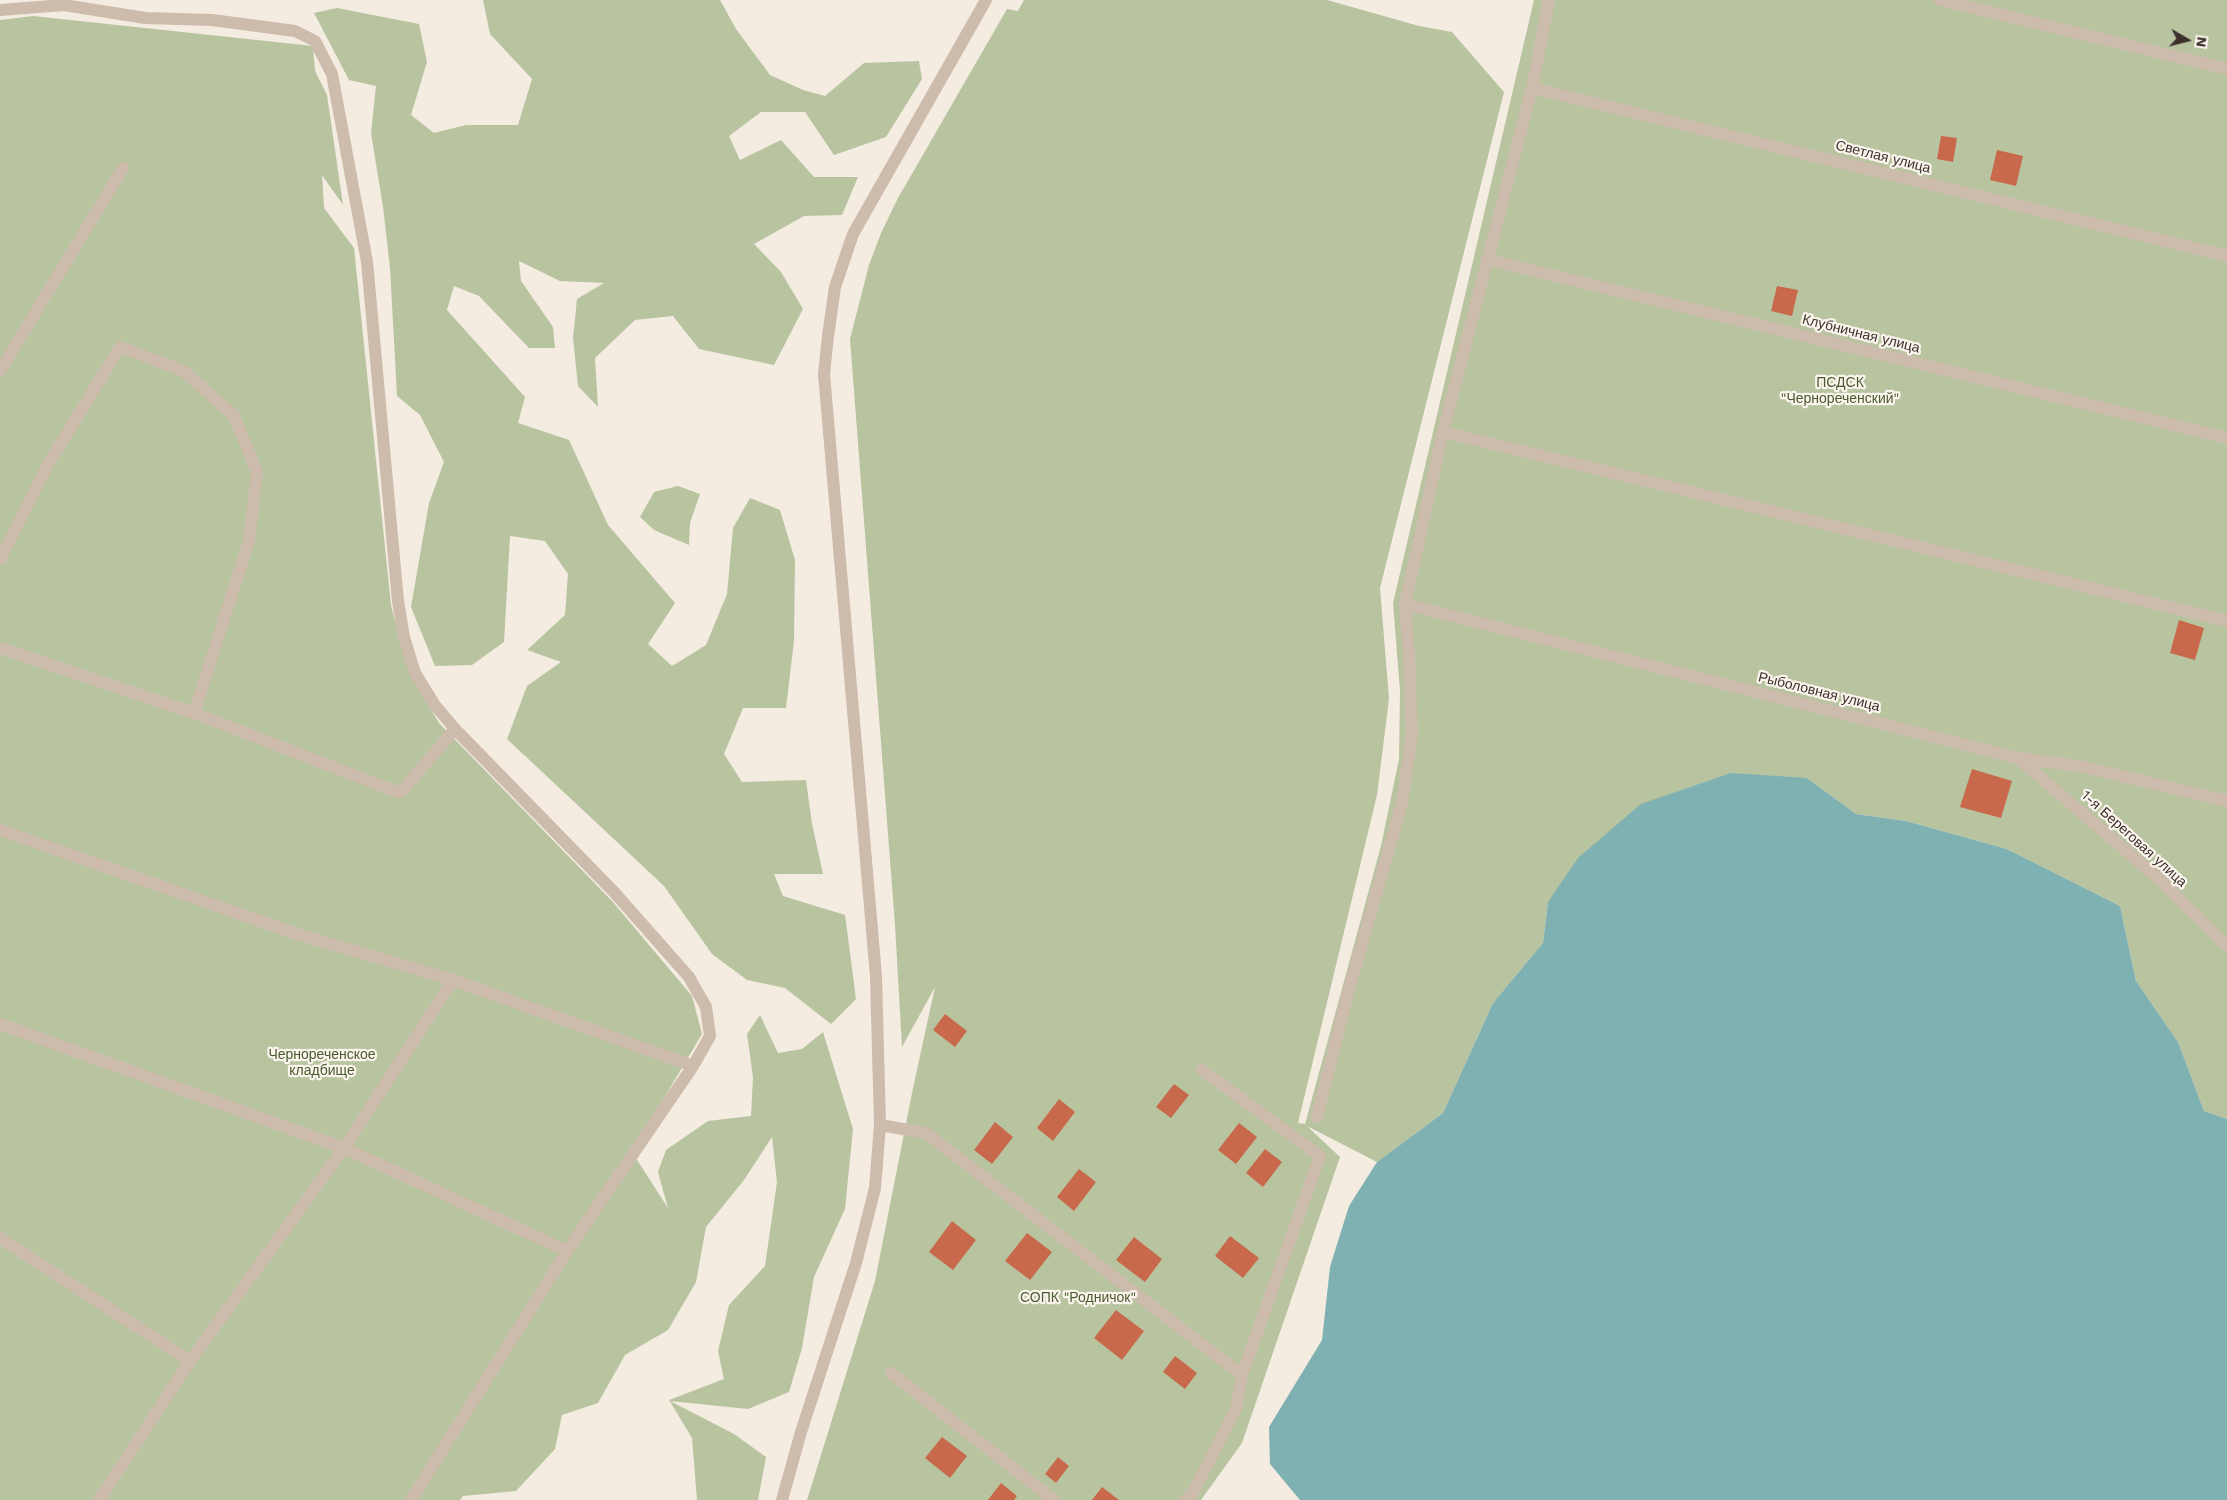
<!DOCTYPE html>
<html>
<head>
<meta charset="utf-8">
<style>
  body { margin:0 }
  #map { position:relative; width:2227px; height:1500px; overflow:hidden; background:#f4ebe1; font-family:"Work Sans",sans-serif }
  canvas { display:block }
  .north { position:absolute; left:2162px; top:15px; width:50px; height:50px; -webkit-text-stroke:4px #fbf5ee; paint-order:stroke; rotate:98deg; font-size:14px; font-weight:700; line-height:20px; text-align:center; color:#3b302b }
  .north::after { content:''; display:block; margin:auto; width:18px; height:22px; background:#3b302b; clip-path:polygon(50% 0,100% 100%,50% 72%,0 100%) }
</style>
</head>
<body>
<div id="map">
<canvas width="2227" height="1500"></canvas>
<div class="north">N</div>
</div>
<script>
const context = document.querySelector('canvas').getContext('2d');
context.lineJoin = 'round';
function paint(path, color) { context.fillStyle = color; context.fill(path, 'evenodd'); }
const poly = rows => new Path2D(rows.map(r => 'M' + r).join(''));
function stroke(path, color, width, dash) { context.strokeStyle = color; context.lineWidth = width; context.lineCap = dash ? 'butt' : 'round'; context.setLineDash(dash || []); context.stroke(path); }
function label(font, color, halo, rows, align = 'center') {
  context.font = font + ' "Work Sans",sans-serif'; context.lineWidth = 4.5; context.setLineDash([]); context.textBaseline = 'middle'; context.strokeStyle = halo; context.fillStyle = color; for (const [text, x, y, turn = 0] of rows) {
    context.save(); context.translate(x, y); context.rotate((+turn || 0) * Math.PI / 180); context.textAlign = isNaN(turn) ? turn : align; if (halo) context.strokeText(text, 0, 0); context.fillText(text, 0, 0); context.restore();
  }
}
paint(poly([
  [483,0,720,0,736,29,770,75,803,90,825,96,864,63,919,61,922,79,886,137,834,155,805,112,761,112,729,136,740,160,781,140,814,177,858,177,842,215,804,216,754,244,781,272,803,309,774,365,699,349,673,316,635,320,595,358,598,407,578,386,573,338,577,299,604,283,560,281,519,261,521,281,553,327,555,348,529,348,479,296,454,286,447,310,525,397,518,423,569,440,608,525,675,603,648,644,672,666,706,645,727,594,733,528,750,498,780,510,795,560,794,641,786,708,743,708,724,754,742,782,806,780,812,824,823,874,774,874,783,896,845,915,856,999,831,1024,785,988,747,980,712,954,664,886,507,739,527,686,561,662,527,650,565,615,568,574,545,541,510,536,504,642,472,665,435,666,411,607,429,503,444,462,420,415,397,396,390,268,383,207,371,133,376,86,349,80,314,13,337,8,419,24,427,62,411,115,434,133,466,125,518,125,532,79,490,34],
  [1024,0,1327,0,1419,26,1452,32,1504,92,1380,588,1389,699,1377,795,1298,1123,1305,1124,1381,846,1399,759,1400,691,1393,603,1534,0,2227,0,2227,1119,2204,1111,2178,1042,2136,981,2120,906,2007,849,1906,821,1856,814,1807,778,1548,902,1543,943,1493,1003,1443,1113,1377,1162,1307,1126,1340,1157,1242,1443,1201,1500,807,1500,875,1281,913,1088,935,987,902,1047,895,925,850,339,869,265,881,233,898,198,1007,9,1018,11],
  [33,16,313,46,315,71,327,95,343,205,322,175,324,208,354,248,391,605,409,673,439,723,612,901,692,996,702,1034,632,1152,668,1208,658,1172,666,1150,708,1121,751,1116,753,1077,747,1034,760,1015,778,1053,802,1049,823,1032,853,1129,845,1209,814,1277,802,1348,789,1392,748,1409,670,1401,734,1434,766,1457,758,1500,697,1500,692,1438,669,1400,724,1379,718,1351,729,1305,765,1266,777,1182,772,1137,744,1180,706,1227,696,1282,668,1330,625,1355,598,1403,562,1415,555,1449,516,1491,463,1496,460,1500,0,1500,0,20],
  [678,486,700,494,690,523,689,545,654,530,640,517,654,492]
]), '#b8c4a0');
paint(poly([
  [1731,773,1807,778,1856,814,1906,821,2007,849,2120,906,2136,981,2178,1042,2204,1111,2227,1119,2227,1500,1300,1500,1270,1464,1269,1427,1322,1340,1330,1267,1349,1206,1377,1162,1443,1113,1493,1003,1543,943,1548,902,1578,858,1641,804]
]), '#7fb0b2');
paint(poly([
  [1941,136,1957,138,1953,162,1937,159],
  [1997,150,2023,156,2016,186,1990,180],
  [1777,286,1798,290,1792,316,1771,311],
  [2179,620,2204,628,2195,660,2170,653],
  [1972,769,2012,781,2001,818,1960,807],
  [945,1014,967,1031,955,1047,933,1030],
  [1174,1084,1189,1095,1171,1118,1156,1107],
  [1059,1099,1075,1112,1053,1141,1037,1128],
  [995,1122,1013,1137,992,1164,974,1150],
  [1239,1123,1257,1137,1236,1164,1218,1150],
  [1265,1149,1282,1162,1263,1187,1246,1173],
  [1079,1169,1096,1182,1074,1211,1057,1197],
  [952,1221,976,1240,953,1270,929,1252],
  [1027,1233,1052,1252,1030,1280,1005,1261],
  [1230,1236,1259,1258,1243,1278,1215,1256],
  [1134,1237,1162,1259,1145,1282,1116,1260],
  [1116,1310,1144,1331,1122,1360,1094,1338],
  [1175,1356,1197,1373,1185,1389,1163,1372],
  [942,1437,967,1456,950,1478,925,1458],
  [1058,1457,1069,1466,1056,1483,1045,1474],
  [1001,1483,1017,1496,1014,1500,988,1500],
  [1102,1487,1119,1500,1092,1500]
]), '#c8694b');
stroke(poly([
  [0,10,64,5,145,18,212,20,295,31,315,41,332,74,367,262],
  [0,371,123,168],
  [0,559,50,461,120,347,184,371,234,416,257,472,249,541,194,713],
  [0,648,194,713,400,793,455,729],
  [0,1024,344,1148,567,1251],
  [1202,1070,1320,1156],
  [0,1238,190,1361],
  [891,1373,1054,1500],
  [99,1500,190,1361,344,1148,453,980]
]), '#cdbbac', 12);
stroke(poly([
  [1940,0,2227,69],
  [1532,88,2227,256],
  [1489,260,2227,438],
  [367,262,398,601,404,637,415,673,434,704,455,729,614,892,689,977,706,1007,710,1036,693,1066,567,1251,411,1500],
  [1443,432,2227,621],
  [1405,604,2018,758,2079,766,2227,801],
  [2018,758,2159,879,2227,946],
  [0,830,297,934,453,980,693,1066],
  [1317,1117,1347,997,1402,803,1412,734,1409,655,1405,604,1443,432,1532,88,1549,0],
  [880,1125,926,1133,1242,1375],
  [782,1500,801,1432,856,1263,875,1188,880,1125,876,976,824,374,828,336,835,287,853,234,986,0],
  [1186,1500,1193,1492,1236,1409,1242,1375,1320,1156]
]), '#cdbbac', 12);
label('14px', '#3b302b', '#fbf5ee', [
  ["Светлая улица",1883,157,14],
  ["Клубничная улица",1861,334,14],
  ["Рыболовная улица",1819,692,14],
  ["1-я Береговая улица",2134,839,42]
]);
label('14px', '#4a5a2e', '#fbf5ee', [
  ["ПСДСК",1840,383],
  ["\"Чернореченский\"",1840,399],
  ["Чернореченское",322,1055],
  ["кладбище",322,1071],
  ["СОПК \"Родничок\"",1078,1298]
]);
</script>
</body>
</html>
